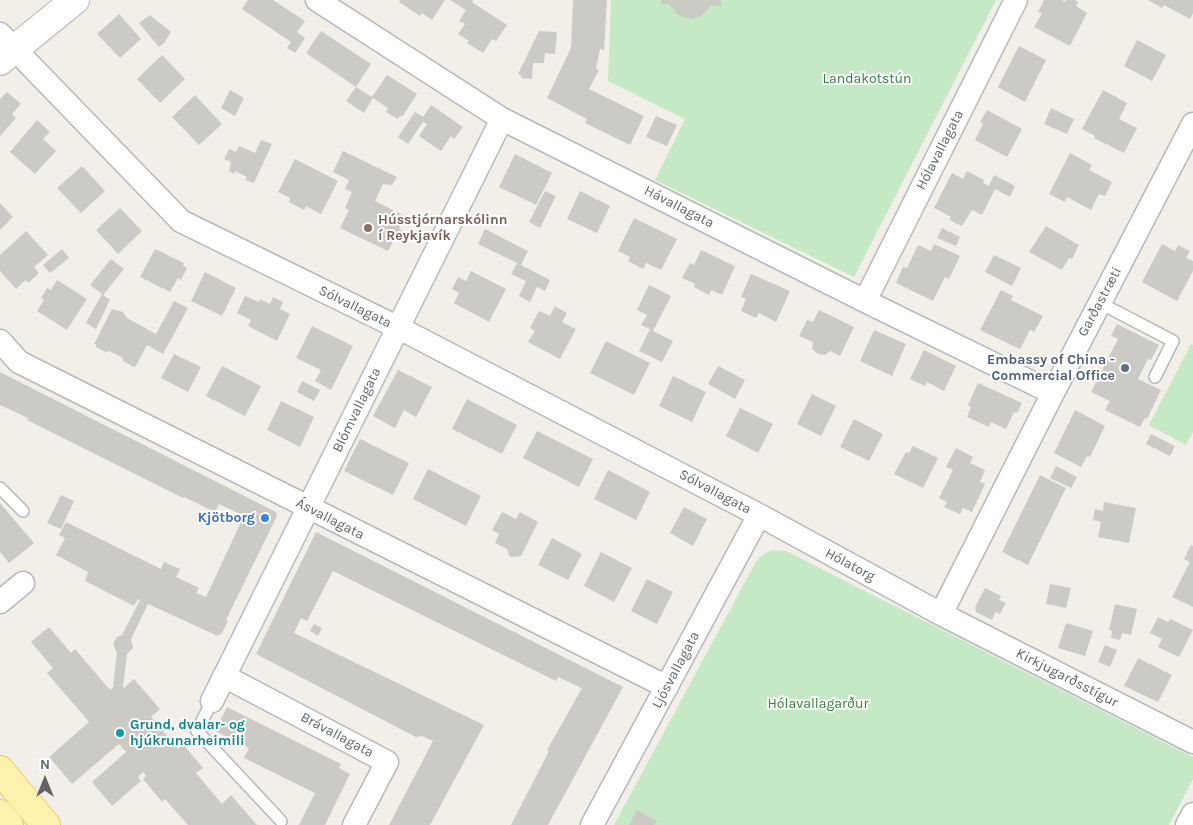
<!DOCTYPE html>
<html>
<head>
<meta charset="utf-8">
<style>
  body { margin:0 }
  #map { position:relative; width:1193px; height:825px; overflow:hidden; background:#f1efe8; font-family:Karla,sans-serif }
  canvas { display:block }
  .north { position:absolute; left:20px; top:755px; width:50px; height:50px; -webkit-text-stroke:4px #fff; paint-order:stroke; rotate:0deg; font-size:14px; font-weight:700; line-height:20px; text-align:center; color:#5f6368 }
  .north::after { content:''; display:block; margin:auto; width:18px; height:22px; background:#5f6368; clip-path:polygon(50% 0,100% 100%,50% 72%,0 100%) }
</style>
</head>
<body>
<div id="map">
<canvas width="1193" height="825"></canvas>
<div class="north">N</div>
</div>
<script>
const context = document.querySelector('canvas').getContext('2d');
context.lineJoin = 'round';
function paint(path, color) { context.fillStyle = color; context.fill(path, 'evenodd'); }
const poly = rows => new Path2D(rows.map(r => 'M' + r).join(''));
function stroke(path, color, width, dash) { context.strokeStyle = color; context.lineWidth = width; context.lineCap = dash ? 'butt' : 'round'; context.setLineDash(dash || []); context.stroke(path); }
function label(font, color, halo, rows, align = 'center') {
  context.font = font + ' Karla,sans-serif'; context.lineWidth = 4; context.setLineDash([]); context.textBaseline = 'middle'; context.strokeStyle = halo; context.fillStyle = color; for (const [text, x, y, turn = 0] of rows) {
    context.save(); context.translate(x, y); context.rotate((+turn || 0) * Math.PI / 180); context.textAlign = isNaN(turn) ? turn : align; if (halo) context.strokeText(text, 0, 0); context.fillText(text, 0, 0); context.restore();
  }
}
paint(poly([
  [611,0,996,0,854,277,655,180,685,119,608,81],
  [1191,344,1193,345,1193,432,1186,445,1149,425],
  [771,550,786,551,1193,757,1193,779,1169,825,614,825,758,558]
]), '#c5e8c5');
paint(poly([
  [248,0,273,0,305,21,297,32,305,38,295,53,287,48,291,42,242,9],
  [400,0,445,0,432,20,422,13,420,16,399,2],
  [450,0,473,0,472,2,507,25,496,41,492,39,483,53,467,43,469,41,458,34,465,24,459,21,466,10],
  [573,0,607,0,604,50,600,49,596,69,599,70,589,89,644,116,630,145,585,123,587,119,547,98,571,48],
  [661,0,721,0,721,6,711,5,706,12,699,17,691,19,678,15,669,4,661,4],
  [1044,0,1062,0,1065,2,1066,0,1075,0,1078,2,1076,6,1087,13,1070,46,1034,27,1042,13,1038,12],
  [1148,0,1193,0,1193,13,1190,19,1164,5,1162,8],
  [119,14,141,39,120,58,97,34],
  [150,15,171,32,164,43,159,47,139,23],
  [321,31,371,64,356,87,372,97,387,75,417,94,402,117,400,116,398,119,386,112,388,108,373,98,364,113,346,101,356,87,306,53],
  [539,31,557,32,555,54,545,53,544,63,533,63,532,79,521,78,522,76,518,74],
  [1137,40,1166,55,1152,81,1124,66],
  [1019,46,1046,60,1025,102,998,87],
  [162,55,185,79,160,103,137,79],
  [230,90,244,98,235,116,221,108],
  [1103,90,1127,103,1119,119,1137,128,1124,153,1094,138,1095,136,1082,129],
  [7,92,21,104,12,114,16,118,0,136,0,99],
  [195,95,222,124,199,145,172,117],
  [431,105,463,127,454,139,451,136,441,151,419,136,427,124,423,122,408,144,398,137,415,112,423,117],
  [1051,108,1074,119,1067,134,1044,124],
  [987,110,1022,129,1007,157,975,140,983,124,980,122],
  [656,116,677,125,667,146,646,137],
  [37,120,50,132,43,139,56,151,35,174,10,152],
  [261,140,272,144,254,183,245,180,247,177,235,171,234,174,229,171,231,162,224,159,229,149,236,152,239,146,255,153],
  [343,151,397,177,392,185,383,184,375,201,405,216,399,229,405,232,401,241,395,238,388,251,340,228,349,210,345,208,352,192,345,189,349,180,333,172],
  [1070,153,1092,165,1089,170,1112,182,1105,196,1099,194,1091,210,1067,197,1065,202,1049,194],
  [515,154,552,173,536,205,499,187],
  [295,159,338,181,321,214,306,206,304,210,289,202,290,198,278,192],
  [82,166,105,191,81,213,57,188],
  [967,171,984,180,983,183,989,186,994,175,1015,186,1010,197,995,189,982,215,972,210,962,226,950,220,951,217,934,208,952,173,963,179],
  [545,191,556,196,540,228,529,222],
  [580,191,610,206,597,233,567,219],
  [0,203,13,217,0,230],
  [120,208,142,231,118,254,96,230],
  [634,218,677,239,661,270,646,263,643,269,628,261,630,257,618,251],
  [1046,226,1079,245,1072,259,1069,258,1062,270,1029,252],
  [942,228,960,237,956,246,937,238],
  [485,229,528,251,521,265,550,280,545,291,537,287,530,302,519,296,526,281,511,274,517,263,478,244],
  [26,231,48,255,34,267,39,273,28,283,26,280,16,289,0,271,0,255],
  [934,244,960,256,949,279,945,277,933,301,896,283,903,267,907,268,918,245,931,251],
  [1162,244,1175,251,1178,245,1190,251,1186,258,1193,261,1193,271,1177,301,1142,282],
  [62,249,69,258,50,273,43,265],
  [155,249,184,263,183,266,187,268,181,280,178,278,170,292,140,277],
  [701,250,735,266,722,295,711,290,709,295,694,287,695,284,682,278,690,263,694,265],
  [994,255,1021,268,1012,286,985,272],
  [111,259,124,269,103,295,110,300,96,329,86,323,102,294,90,285],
  [471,271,506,289,489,322,454,303,459,293,452,289,458,277,466,281],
  [205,272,236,288,222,316,191,301],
  [751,274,790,291,776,322,759,313,756,318,741,311,746,299,741,297],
  [57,280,87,299,67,330,37,311,44,300,41,298,47,288,51,290],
  [649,285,671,296,653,331,673,341,662,362,639,351,650,329,641,325,647,315,637,310],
  [1001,290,1013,296,1011,300,1043,316,1034,332,1030,330,1020,349,980,330],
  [245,296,259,302,260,299,270,304,273,297,283,302,280,309,290,314,277,341,248,326,251,320,237,313],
  [174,301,188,308,163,354,147,345,137,364,134,367,123,361,123,358,109,351,106,352,96,347,96,344,94,344,112,309,123,312,127,318,156,334],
  [555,306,567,313,562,322,576,329,560,359,528,342,535,331,530,328,539,311,550,316],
  [819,310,854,327,840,356,830,351,825,355,818,354,812,349,813,342,799,336,807,320,813,322],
  [1117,324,1159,345,1151,360,1148,359,1138,379,1161,390,1147,419,1145,418,1140,427,1105,410,1110,401,1091,392,1118,339,1111,336],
  [312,326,353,346,331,390,315,381,321,370,296,358],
  [874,330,906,344,892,376,860,361],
  [606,341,650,363,634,395,590,373],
  [924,350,956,366,944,391,927,382,925,386,910,379],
  [174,354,201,367,188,392,161,378],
  [222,366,261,386,245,416,206,396],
  [718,366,745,380,735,399,708,384],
  [398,370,432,387,416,417,404,410,395,428,373,416],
  [0,372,276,512,277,516,226,620,228,621,221,635,219,634,218,636,148,604,131,639,133,648,127,654,123,687,124,688,134,679,160,709,151,717,178,749,183,744,203,768,196,773,222,804,231,795,257,825,188,825,165,799,162,802,143,779,146,776,143,772,138,777,141,781,112,806,92,782,126,752,119,744,72,784,49,757,89,722,47,673,53,668,31,642,49,627,71,653,75,649,110,690,113,687,117,652,114,647,114,642,117,637,122,635,140,600,138,599,134,606,85,581,88,572,56,555,65,538,59,535,66,522,161,569,164,562,180,569,176,577,199,588,196,593,206,597,242,520,245,521,246,517,219,504,215,512,184,497,183,498,27,420,28,418,0,405],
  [673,376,706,392,692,422,659,406],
  [302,381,320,390,314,401,297,392],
  [978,383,1022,403,1017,413,1014,412,1006,429,991,422,989,427,967,417,971,407,968,405],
  [812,394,836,406,821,436,797,424],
  [467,399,517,425,502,454,452,429],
  [281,401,314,417,300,447,267,430],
  [740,408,773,424,758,453,726,436],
  [1075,410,1105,426,1090,457,1087,456,1081,467,1054,453],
  [854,419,883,434,869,461,840,447],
  [537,431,593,459,579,487,523,458],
  [1151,434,1175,446,1170,456,1146,444],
  [360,439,409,463,393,495,344,471],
  [913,446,938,458,923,488,894,474,906,452,909,453],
  [956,448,973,457,970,463,985,470,980,482,985,484,972,512,963,508,960,514,944,507,947,502,939,498,953,470,946,467],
  [1056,466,1077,477,1071,488,1050,478],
  [428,469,481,496,466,526,413,499],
  [608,470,650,492,636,520,594,499],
  [1040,475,1066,488,1028,565,1002,552],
  [61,495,74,501,61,529,47,523],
  [1104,502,1136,508,1129,543,1098,537,1101,522,1093,520,1095,509,1103,511],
  [0,503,34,543,9,563,0,552],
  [684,507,707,519,693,546,670,533],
  [502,512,516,519,520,512,538,522,521,556,511,557,509,555,507,549,495,543,499,534,492,530],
  [316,532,623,687,548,825,511,825,549,751,547,750,582,688,558,677,556,681,333,571,307,621,301,618,294,633,484,725,430,825,389,825,433,741,422,736,416,737,256,654],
  [552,538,582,554,568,580,538,565],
  [1191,545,1193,546,1193,607,1172,597,1190,562,1184,559],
  [601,552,632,568,614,602,584,586],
  [647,579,673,592,657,624,631,611],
  [1050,584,1071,588,1066,608,1046,604],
  [985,588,1001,596,999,600,1006,603,1000,614,995,612,992,620,976,612,975,607],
  [1115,604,1137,609,1131,635,1122,633,1120,640,1111,638,1112,631,1109,630],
  [1158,617,1168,622,1170,619,1193,630,1179,657,1158,647,1162,639,1150,633],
  [1066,623,1093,631,1085,656,1058,648],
  [314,624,322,628,318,636,310,631],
  [1105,645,1117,650,1110,667,1098,662],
  [1138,658,1172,675,1158,702,1124,686],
  [227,707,341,764,339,768,350,774,325,825,299,825,315,793,244,758,249,748,215,731],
  [637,810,657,821,654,825,629,825]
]), '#cccac5');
const service = poly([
  [1100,303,1173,341,1155,377],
  [0,488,23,511],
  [212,701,197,731,281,821]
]);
const minor = poly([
  [317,0,502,119,865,301,1053,393],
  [0,34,181,221,397,327,759,515,941,614,1193,742],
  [865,301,1016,0],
  [0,341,19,362,667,687],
  [0,602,23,583],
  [941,614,1053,393,1193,124],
  [224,676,387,762,354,825],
  [212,701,502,119],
  [592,825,759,515],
  [1187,825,1193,814]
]);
const tertiary = poly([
  [0,61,75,0]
]);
const primary = poly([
  [0,770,46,825],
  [0,814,9,825]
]);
stroke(service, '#b5b8bc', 14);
stroke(minor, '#b5b8bc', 25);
stroke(tertiary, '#b5b8bc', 30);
stroke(primary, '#f2c960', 30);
stroke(service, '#fff', 11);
stroke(minor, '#fff', 22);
stroke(tertiary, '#fff', 28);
stroke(primary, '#fff2af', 28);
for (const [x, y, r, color] of [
  [368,228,5,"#8d6e63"],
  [1125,368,5,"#5c6f8a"],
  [265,518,5,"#3f7fe0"],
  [120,733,5,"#0f9aa8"]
]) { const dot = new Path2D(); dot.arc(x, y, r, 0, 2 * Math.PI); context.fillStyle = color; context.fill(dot); stroke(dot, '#fff', 2); }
label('14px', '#348238', '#fff', [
  ["Landakotstún",867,79],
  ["Hólavallagarður",818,704]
]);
label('14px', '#5f6368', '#fff', [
  ["Hólavallagata",940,150,-63],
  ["Hávallagata",679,207,27],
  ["Garðastræti",1100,302,-62],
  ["Sólvallagata",355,307,26],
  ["Blómvallagata",357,410,-64],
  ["Sólvallagata",715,492,28],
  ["Ásvallagata",330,519,27],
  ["Hólatorg",850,565,28],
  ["Ljósvallagata",676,670,-62],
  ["Kirkjugarðsstígur",1067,678,27],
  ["Brávallagata",337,735,28]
]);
label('bold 14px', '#785e54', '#fff', [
  ["Hússtjórnarskólinn",378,220],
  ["í Reykjavík",378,236]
], 'left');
label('bold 14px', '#4e5e75', '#fff', [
  ["Embassy of China -",1115,360],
  ["Commercial Office",1115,376]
], 'right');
label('bold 14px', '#366cbe', '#fff', [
  ["Kjötborg",255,518]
], 'right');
label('bold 14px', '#0d838f', '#fff', [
  ["Grund, dvalar- og",130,725],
  ["hjúkrunarheimili",130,741]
], 'left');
</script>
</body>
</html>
